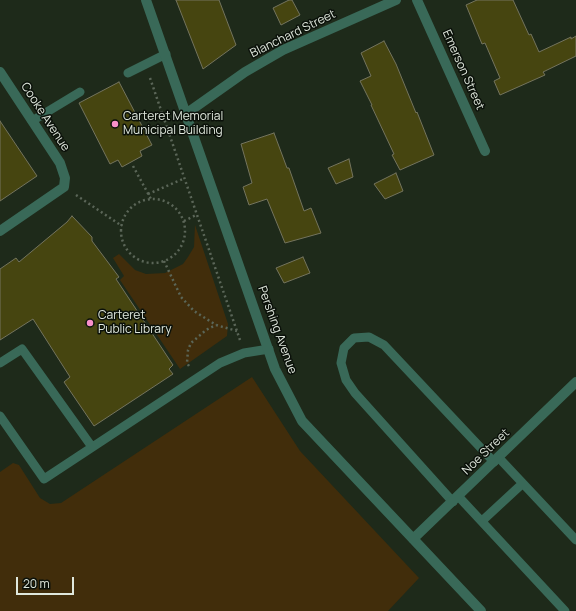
<!DOCTYPE html>
<html>
<head>
<meta charset="utf-8">
<style>
  body { margin:0 }
  #map { position:relative; width:576px; height:611px; overflow:hidden; background:#1e2a1a; font-family:Manrope,sans-serif }
  canvas { display:block }
  .scale { position:absolute; left:16px; top:577px; width:58px; height:18px; box-sizing:border-box; border:2px solid #e0e8dd; border-top:0; padding-left:5px; font-size:12px; line-height:14px; white-space:nowrap; color:#e0e8dd; -webkit-text-stroke:3px #0b110a; paint-order:stroke }
</style>
</head>
<body>
<div id="map">
<canvas width="576" height="611"></canvas>
<div class="scale">20 m</div>
</div>
<script>
const context = document.querySelector('canvas').getContext('2d');
context.lineJoin = 'round';
function paint(path, color) { context.fillStyle = color; context.fill(path, 'evenodd'); }
const poly = rows => new Path2D(rows.map(r => 'M' + r).join(''));
function stroke(path, color, width, dash) { context.strokeStyle = color; context.lineWidth = width; context.lineCap = dash ? 'butt' : 'round'; context.setLineDash(dash || []); context.stroke(path); }
function label(font, color, halo, rows, align = 'center') {
  context.font = font + ' Manrope,sans-serif'; context.lineWidth = 3; context.setLineDash([]); context.textBaseline = 'middle'; context.strokeStyle = halo; context.fillStyle = color; for (const [text, x, y, turn = 0] of rows) {
    context.save(); context.translate(x, y); context.rotate((+turn || 0) * Math.PI / 180); context.textAlign = isNaN(turn) ? turn : align; if (halo) context.strokeText(text, 0, 0); context.fillText(text, 0, 0); context.restore();
  }
}
paint(poly([
  [195,225,228,324,227,336,180,369,120,280,124,276,113,258,119,254,135,270,146,274,165,273,183,264,188,257,194,247],
  [252,377,300,451,419,578,388,611,0,611,0,472,13,463,19,465,40,498,50,504,61,503]
]), '#412d0b');
const building = poly([
  [176,0,219,0,236,45,203,69,176,0],
  [289,0,292,0,300,15,281,25,273,8,289,0],
  [477,0,513,0,529,35,531,34,539,52,571,37,571,39,576,36,576,56,543,72,545,75,500,95,494,81,500,78,485,43,482,44,466,5,477,0],
  [384,41,396,64,416,113,417,112,434,155,400,170,392,155,394,154,371,105,372,105,360,81,371,76,361,53,384,41],
  [119,82,152,145,140,151,142,156,122,167,118,160,110,164,79,103,119,82],
  [0,121,37,176,0,201,0,121],
  [274,133,287,168,289,168,304,211,311,208,321,233,285,243,267,199,249,205,243,187,252,183,241,144,274,133],
  [349,159,353,177,336,184,328,168,349,159],
  [396,173,403,191,385,199,374,184,396,173],
  [72,216,92,237,92,241,119,277,116,279,173,365,169,369,173,374,94,426,64,382,70,377,33,319,0,340,0,269,16,258,19,262,67,222,72,216],
  [303,257,310,273,284,283,276,268,303,257]
]);
paint(building, '#464510');
stroke(building, '#74745e', 1);
stroke(poly([
  [150,78,240,340],
  [133,166,151,199],
  [148,194,183,179],
  [76,195,122,226],
  '121 231a32 32 0 1 1 64 0a32 32 0 1 1-64 0Z',
  [184,221,196,215],
  [164,261,181,297,194,311,216,325,237,331],
  [189,366,187,363,188,350,191,343,206,330,216,325]
]), '#5b6658', 2.5, [2, 3]);
stroke(poly([
  [128,73,166,54],
  [32,121,80,92],
  [0,363,22,349,92,447],
  [0,416,44,479,220,363,244,353,269,349],
  [499,458,576,540],
  [458,496,565,611],
  [453,502,355,393,346,380,341,363,344,348,354,338,369,337,384,345,494,462],
  [482,521,522,484]
]), '#396958', 9);
stroke(poly([
  [146,0,275,369,302,421,481,611],
  [417,0,485,151],
  [0,72,60,163,65,178,64,187,0,231],
  [187,113,245,72,283,50,396,0],
  [413,539,576,382]
]), '#396958', 10);
for (const [x, y, r, color] of [
  [115,124,4,"#f990ca"],
  [90,323,4,"#f990ca"]
]) { const dot = new Path2D(); dot.arc(x, y, r, 0, 2 * Math.PI); context.fillStyle = color; context.fill(dot); stroke(dot, '#0b110a', 1.5); }
label('12px', '#e0e8dd', '#0b110a', [
  ["Blanchard Street",293,34,-26],
  ["Emerson Street",463,70,66],
  ["Cooke Avenue",45,117,57],
  ["Pershing Avenue",277,330,70],
  ["Noe Street",486,452,-44]
]);
label('12px', '#e0e8dd', '#0b110a', [
  ["Carteret Memorial",123,117],
  ["Municipal Building",123,131],
  ["Carteret",98,316],
  ["Public Library",98,330]
], 'left');
</script>
</body>
</html>
